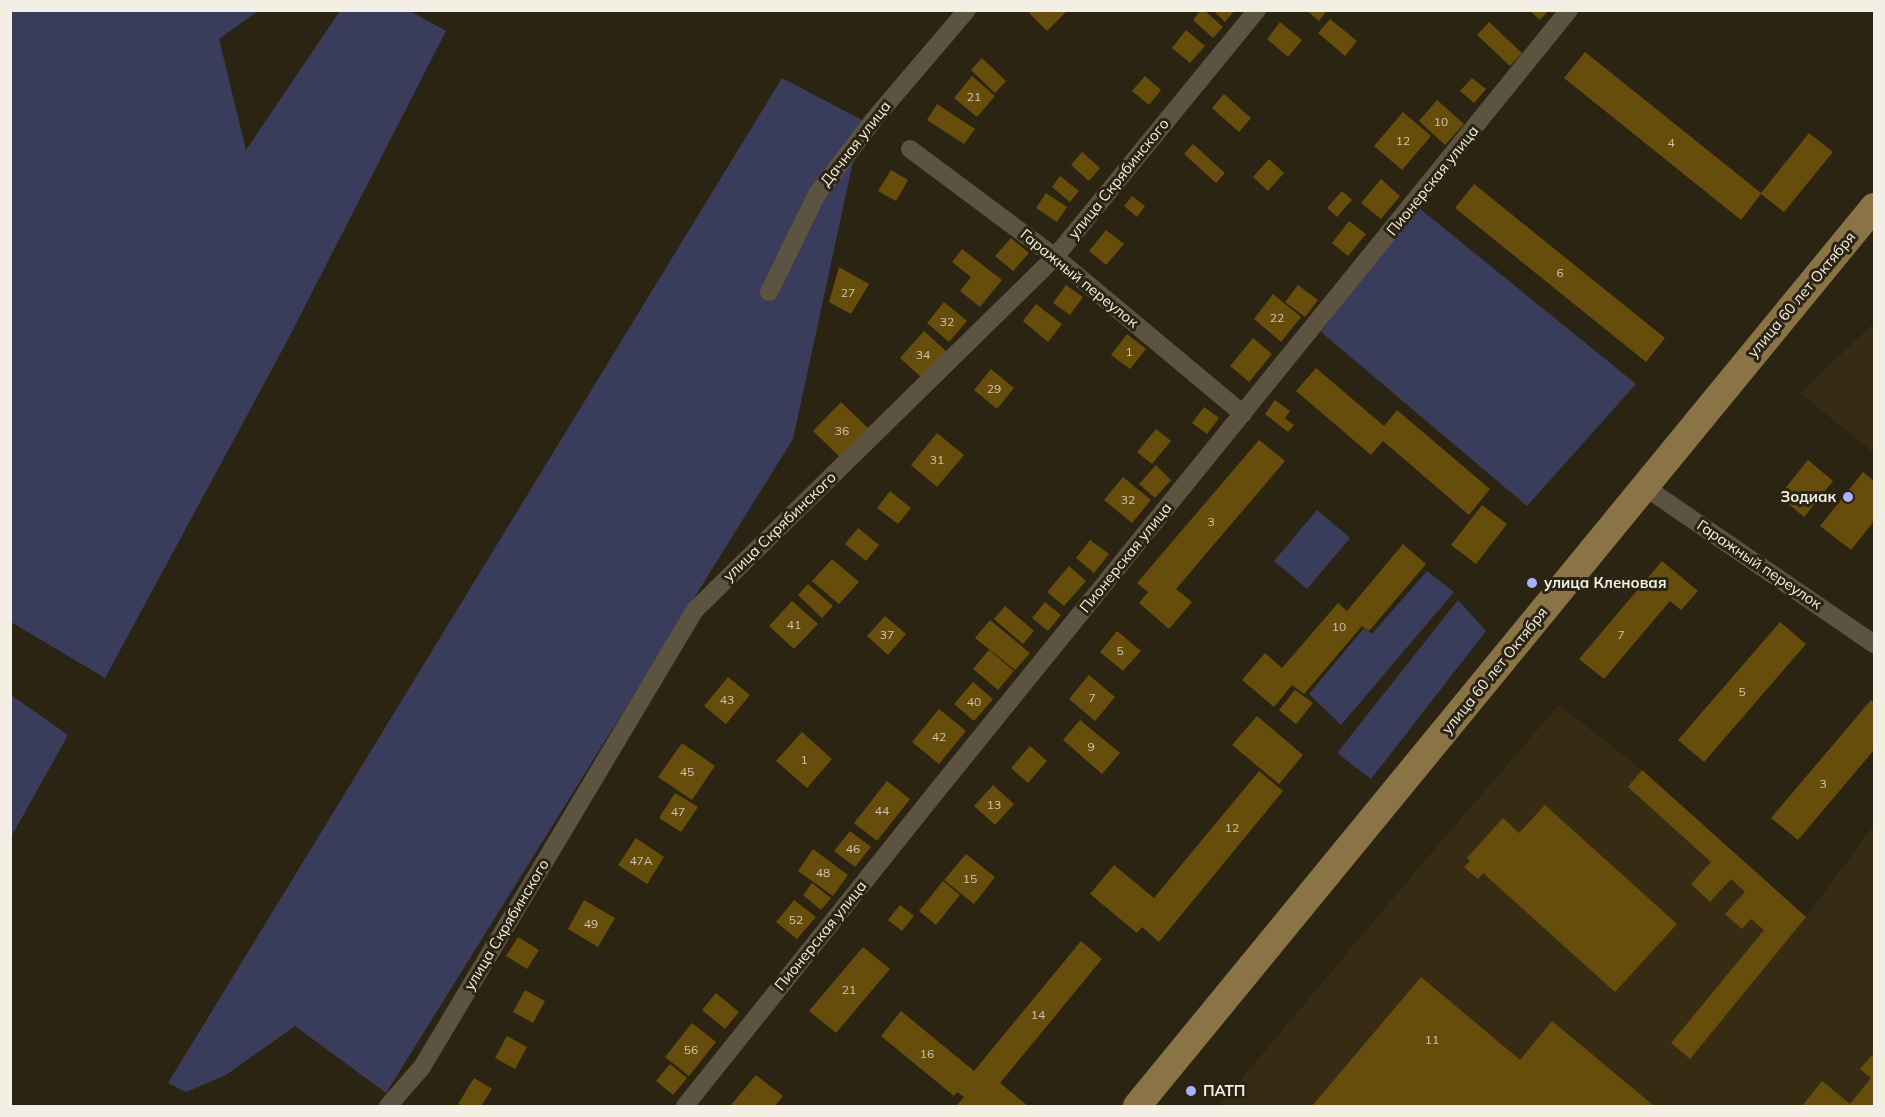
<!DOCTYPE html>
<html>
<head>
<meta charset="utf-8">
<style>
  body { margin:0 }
  #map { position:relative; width:1885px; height:1117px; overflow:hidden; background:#2c2412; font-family:Mulish,sans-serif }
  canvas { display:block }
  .frame { position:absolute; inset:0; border:12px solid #f4efe4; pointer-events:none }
</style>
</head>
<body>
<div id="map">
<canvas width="1885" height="1117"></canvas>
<div class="frame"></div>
</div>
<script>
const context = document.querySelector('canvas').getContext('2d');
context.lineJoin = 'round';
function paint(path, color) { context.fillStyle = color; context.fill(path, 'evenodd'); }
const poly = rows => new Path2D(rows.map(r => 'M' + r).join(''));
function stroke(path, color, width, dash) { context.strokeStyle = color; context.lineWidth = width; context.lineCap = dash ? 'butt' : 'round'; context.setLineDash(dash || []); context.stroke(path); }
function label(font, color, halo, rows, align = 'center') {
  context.font = font + ' Mulish,sans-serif'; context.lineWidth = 6; context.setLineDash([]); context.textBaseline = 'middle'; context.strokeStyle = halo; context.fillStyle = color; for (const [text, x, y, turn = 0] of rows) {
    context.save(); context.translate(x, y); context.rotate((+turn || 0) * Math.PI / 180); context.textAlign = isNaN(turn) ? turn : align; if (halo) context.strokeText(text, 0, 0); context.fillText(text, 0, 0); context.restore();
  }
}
paint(poly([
  [1874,323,1874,453,1800,393],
  [1559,705,1642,770,1806,917,1874,825,1874,1106,1219,1106,1421,865]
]), '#372c13');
paint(poly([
  [11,10,258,11,219,39,246,150,340,11,410,11,446,31,284,347,105,678,11,622],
  [782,78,862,120,793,439,386,1093,295,1026,226,1075,186,1092,168,1083],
  [1414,204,1636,384,1527,506,1321,332],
  [1317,510,1350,538,1307,589,1274,561],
  [1427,571,1454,592,1341,725,1309,694,1364,628,1372,634],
  [1458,600,1486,631,1371,779,1337,753],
  [11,695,68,735,11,837]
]), '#393d5b');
paint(poly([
  [1031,10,1064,10,1066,12,1047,31,1029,13],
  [1201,10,1204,10,1223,27,1213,38,1193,20],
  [1213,10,1235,10,1225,22],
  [1306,10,1327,10,1319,21],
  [1529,10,1549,10,1540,20],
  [1330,19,1357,41,1345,56,1318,33],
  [1280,22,1302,40,1288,57,1267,39],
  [1489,22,1522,53,1510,66,1477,35],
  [1186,30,1205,46,1190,63,1172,48],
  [1585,52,1761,193,1809,133,1833,152,1784,212,1761,194,1741,220,1564,78],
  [982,58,1006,81,995,93,971,70],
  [972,76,995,96,977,117,954,98],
  [1145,76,1161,90,1149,105,1132,91],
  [1472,78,1486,89,1474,103,1460,91],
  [1224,94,1251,118,1239,132,1212,108],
  [1437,100,1464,124,1445,145,1419,121],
  [937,104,975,129,964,144,927,120],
  [1403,112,1431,136,1402,170,1374,146],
  [1193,144,1225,173,1216,183,1184,154],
  [1082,152,1100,168,1089,181,1071,165],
  [1269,159,1284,173,1268,191,1253,177],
  [891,170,908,180,896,201,878,191],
  [1060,176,1079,191,1070,202,1052,187],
  [1381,179,1400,196,1381,219,1361,203],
  [1474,184,1665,338,1646,362,1455,208],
  [1342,191,1352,200,1337,217,1327,208],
  [1046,193,1067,207,1057,222,1036,208],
  [1132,196,1145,206,1137,217,1124,206],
  [1349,221,1366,234,1348,256,1332,243],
  [1106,230,1124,244,1106,265,1089,251],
  [1011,238,1029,253,1013,271,995,256],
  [962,249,1002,280,980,307,960,291,971,277,952,262],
  [839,267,869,284,851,314,829,302],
  [1066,285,1083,297,1070,315,1053,303],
  [1298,285,1318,300,1305,317,1285,302],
  [1273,294,1301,317,1281,342,1254,319],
  [944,302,967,321,949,342,927,323],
  [1036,304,1062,324,1048,342,1023,321],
  [924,331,947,352,923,379,900,358],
  [1127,334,1146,349,1130,369,1111,355],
  [1253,338,1272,354,1249,382,1230,366],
  [1316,368,1384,426,1397,410,1490,489,1469,515,1383,441,1371,455,1296,391],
  [991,369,1014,388,997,409,974,390],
  [1275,400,1290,411,1285,418,1294,425,1288,432,1265,414],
  [841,402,870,430,842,459,813,431],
  [1204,407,1219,418,1207,434,1192,423],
  [1156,429,1171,441,1152,464,1137,452],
  [937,433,964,455,937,487,911,465],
  [1259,440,1285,461,1176,589,1192,602,1169,629,1139,603,1148,592,1137,583],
  [1808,460,1833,481,1804,517,1779,496],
  [1156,465,1171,480,1155,498,1139,484],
  [1863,472,1874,481,1874,521,1851,550,1820,526],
  [1123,477,1151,500,1132,523,1104,500],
  [890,491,911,508,898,524,877,508],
  [1482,505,1507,524,1476,564,1451,545],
  [858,528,879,545,866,561,845,544],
  [1090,540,1109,554,1094,573,1076,558],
  [1403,544,1426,564,1369,631,1362,626,1304,694,1292,685,1274,707,1242,680,1265,653,1282,668,1338,603,1347,611],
  [832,559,859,582,839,604,812,581],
  [1662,561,1698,591,1681,610,1670,601,1604,679,1579,659],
  [1069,566,1086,581,1064,606,1047,592],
  [808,584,833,606,822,618,798,595],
  [792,601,818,624,794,649,769,626],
  [1045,602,1061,615,1048,631,1032,618],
  [1005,606,1034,631,1023,644,994,619],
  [885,616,906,634,888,655,867,636],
  [990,620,1030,653,1015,670,975,638],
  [1780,622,1806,644,1704,762,1678,740],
  [1117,631,1141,651,1123,671,1100,652],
  [989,650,1014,671,998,690,973,669],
  [1089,675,1115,697,1095,721,1069,699],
  [728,677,750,695,726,724,704,706],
  [973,682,993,699,974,721,954,704],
  [1295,690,1313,703,1296,724,1279,710],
  [1871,700,1874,703,1874,750,1798,840,1771,818],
  [939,709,966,731,939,764,912,742],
  [1257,716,1303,755,1279,784,1232,745],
  [1080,720,1120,753,1102,774,1063,740],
  [802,732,832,759,807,788,776,761],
  [682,743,715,766,692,800,658,777],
  [1030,746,1047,761,1028,783,1011,768],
  [1642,770,1806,917,1690,1059,1671,1043,1764,930,1751,919,1742,929,1725,914,1745,892,1731,879,1710,902,1691,884,1711,862,1628,787],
  [1259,771,1283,791,1159,942,1142,927,1137,933,1090,894,1114,865,1154,898],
  [887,781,910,799,877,841,854,823],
  [993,785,1014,804,995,825,974,806],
  [675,793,698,807,681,832,659,818],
  [1545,805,1677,924,1615,992,1483,873,1478,879,1464,867,1470,861,1467,858,1503,818,1519,833],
  [850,831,871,847,855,867,834,851],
  [636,838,664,857,647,884,618,865],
  [813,849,848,875,833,896,798,871],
  [966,854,995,877,974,904,944,880],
  [943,881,960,895,936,925,919,911],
  [812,883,831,898,821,910,803,895],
  [584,900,615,918,598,947,568,929],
  [794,900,816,917,797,939,776,922],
  [900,905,914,916,902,931,888,920],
  [518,937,539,950,527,969,506,956],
  [1081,941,1102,959,1000,1083,1028,1106,956,1106,964,1097,957,1092,954,1096,881,1036,901,1011,974,1071],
  [863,947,890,969,836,1033,809,1011],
  [1421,977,1520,1060,1552,1021,1654,1106,1312,1106],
  [525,990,545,1001,533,1023,513,1012],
  [716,993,739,1012,725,1029,702,1010],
  [692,1023,716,1042,689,1076,665,1057],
  [507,1036,527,1047,515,1069,495,1058],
  [1872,1055,1874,1057,1874,1106,1802,1106,1822,1081,1850,1104,1871,1078,1860,1069],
  [670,1064,687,1078,673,1095,656,1081],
  [756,1075,783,1096,775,1106,730,1106],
  [474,1078,492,1089,481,1106,463,1106,458,1104]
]), '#674d0b');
stroke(poly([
  [910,149,1055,257,1243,414],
  [769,292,817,194,875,118,967,10],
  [1645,487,1874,644],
  [388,1106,422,1067,695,610,1055,257,1257,10],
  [685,1106,936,792,1569,10]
]), '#5c5340', 18);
stroke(poly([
  [1137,1106,1874,207]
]), '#8a7445', 28);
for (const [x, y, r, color] of [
  [1848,497,6,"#a7b1fc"],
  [1532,583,6,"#a7b1fc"],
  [1191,1091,6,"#a7b1fc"]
]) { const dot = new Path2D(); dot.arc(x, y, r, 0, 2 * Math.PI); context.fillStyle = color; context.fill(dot); stroke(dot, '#2c2412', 2); }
label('12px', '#d1c6ae', null, [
  ["21",974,97],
  ["10",1441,122],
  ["12",1403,141],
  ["4",1671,143],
  ["6",1560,273],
  ["27",848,293],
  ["22",1277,318],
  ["32",947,322],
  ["1",1129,352],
  ["34",923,355],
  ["29",994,389],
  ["36",842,431],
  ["31",937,460],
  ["32",1128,500],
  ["3",1211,522],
  ["41",794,625],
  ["10",1339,627],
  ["37",887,635],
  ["7",1621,635],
  ["5",1120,651],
  ["5",1742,692],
  ["7",1092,698],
  ["43",727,700],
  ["40",974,702],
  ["42",939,737],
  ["9",1091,747],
  ["1",804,760],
  ["45",687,772],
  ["3",1823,784],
  ["13",994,805],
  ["44",882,811],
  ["47",678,812],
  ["12",1232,828],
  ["46",853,849],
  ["47А",641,861],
  ["48",823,873],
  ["15",970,879],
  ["52",796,920],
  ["49",591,924],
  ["21",849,990],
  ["14",1038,1015],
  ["11",1432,1040],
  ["56",691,1050],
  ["16",927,1054]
]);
label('15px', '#f4efe4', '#2c2412', [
  ["Дачная улица",856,144,-52],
  ["улица Скрябинского",1119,179,-51],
  ["Пионерская улица",1433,181,-51],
  ["Гаражный переулок",1079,279,39],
  ["улица 60 лет Октября",1802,295,-50],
  ["улица Скрябинского",780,527,-44],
  ["Пионерская улица",1126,558,-51],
  ["Гаражный переулок",1759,565,34],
  ["улица 60 лет Октября",1495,671,-51],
  ["улица Скрябинского",507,925,-59],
  ["Пионерская улица",821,936,-51]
]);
label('bold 15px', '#f4efe4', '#2c2412', [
  ["Зодиак",1836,497,"right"],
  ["улица Кленовая",1544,583],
  ["ПАТП",1203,1091]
], 'left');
</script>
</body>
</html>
